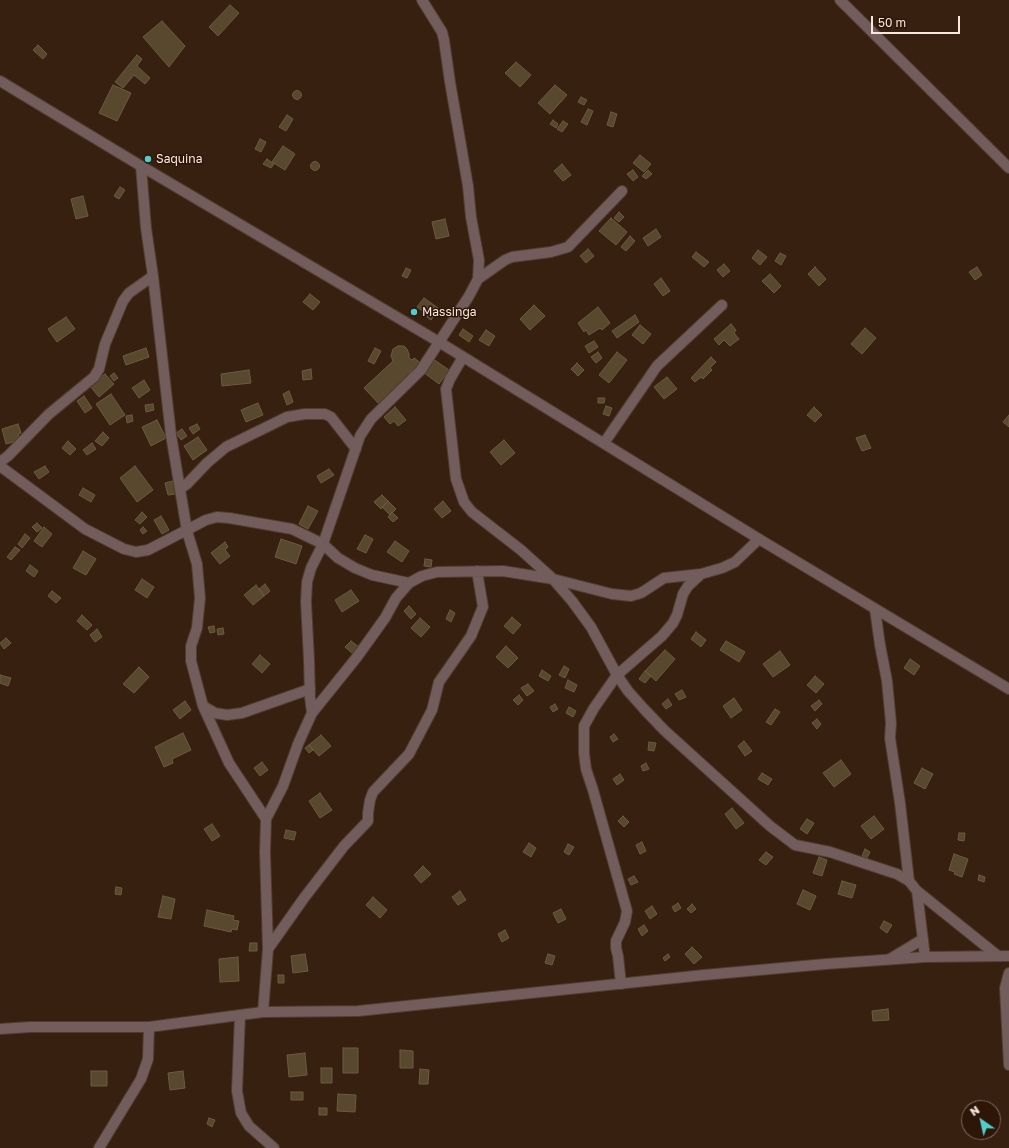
<!DOCTYPE html>
<html>
<head>
<meta charset="utf-8">
<style>
  body { margin:0 }
  #map { position:relative; width:1009px; height:1148px; overflow:hidden; background:#382011; font-family:"Golos Text",sans-serif }
  canvas { display:block }
  .north { position:absolute; left:961px; top:1100px; width:40px; height:40px; box-sizing:border-box; background:#2d1607; border:1px solid #7e6a5d; border-radius:50%; rotate:326deg; font-size:11px; font-weight:700; line-height:16px; text-align:center; color:#f8e7dd }
  .north::after { content:''; display:block; margin:auto; width:14px; height:18px; background:#52cdcd; clip-path:polygon(50% 0,100% 100%,50% 72%,0 100%) }
  .scale { position:absolute; left:871px; top:16px; width:89px; height:18px; box-sizing:border-box; border:2px solid #f8e7dd; border-top:0; padding-left:5px; font-size:12px; line-height:14px; white-space:nowrap; color:#f8e7dd; -webkit-text-stroke:3px #2d1607; paint-order:stroke }
</style>
</head>
<body>
<div id="map">
<canvas width="1009" height="1148"></canvas>
<div class="north">N</div>
<div class="scale">50 m</div>
</div>
<script>
const context = document.querySelector('canvas').getContext('2d');
context.lineJoin = 'round';
function paint(path, color) { context.fillStyle = color; context.fill(path, 'evenodd'); }
const poly = rows => new Path2D(rows.map(r => 'M' + r).join(''));
function stroke(path, color, width, dash) { context.strokeStyle = color; context.lineWidth = width; context.lineCap = dash ? 'butt' : 'round'; context.setLineDash(dash || []); context.stroke(path); }
function label(font, color, halo, rows, align = 'center') {
  context.font = font + ' "Golos Text",sans-serif'; context.lineWidth = 3; context.setLineDash([]); context.textBaseline = 'middle'; context.strokeStyle = halo; context.fillStyle = color; for (const [text, x, y, turn = 0] of rows) {
    context.save(); context.translate(x, y); context.rotate((+turn || 0) * Math.PI / 180); context.textAlign = isNaN(turn) ? turn : align; if (halo) context.strokeText(text, 0, 0); context.fillText(text, 0, 0); context.restore();
  }
}
const building = poly([
  [230,5,239,13,218,36,209,27,230,5],
  [162,21,185,46,169,67,143,37,162,21],
  [38,45,47,54,43,59,33,50,38,45],
  [137,55,142,59,137,66,150,78,145,84,134,75,123,88,115,82,137,55],
  [516,62,531,75,520,87,505,73,516,62],
  [113,85,131,93,117,121,99,113,113,85],
  [555,85,567,95,550,114,538,103,555,85],
  '292.5 95a4.5 4.5 0 1 1 9 0a4.5 4.5 0 1 1-9 0Z',
  [581,97,587,100,584,105,578,102,581,97],
  [588,109,593,111,587,125,581,122,588,109],
  [611,112,617,114,613,127,607,125,611,112],
  [287,115,293,119,286,131,279,127,287,115],
  [553,120,558,124,556,128,550,124,553,120],
  [563,121,568,124,562,132,557,129,563,121],
  [260,139,266,142,261,152,255,149,260,139],
  [283,146,295,154,285,170,272,162,283,146],
  [640,155,651,164,644,172,633,163,640,155],
  [267,159,274,164,271,168,263,164,267,159],
  '310.5 166a4.5 4.5 0 1 1 9 0a4.5 4.5 0 1 1-9 0Z',
  [562,164,571,175,563,181,554,171,562,164],
  [633,170,638,177,633,181,627,174,633,170],
  [648,170,652,174,646,179,642,176,648,170],
  [120,187,125,190,119,199,114,196,120,187],
  [83,196,88,216,76,219,71,199,83,196],
  [619,212,624,217,619,222,614,218,619,212],
  [611,218,627,232,616,245,599,231,611,218],
  [445,219,449,236,436,239,432,222,445,219],
  [656,229,661,237,648,246,643,238,656,229],
  [630,236,635,241,626,251,621,247,630,236],
  [588,249,594,256,586,263,580,256,588,249],
  [758,250,767,257,760,265,752,258,758,250],
  [696,252,709,262,704,267,692,257,696,252],
  [780,253,786,256,781,265,775,261,780,253],
  [724,264,730,271,723,277,717,270,724,264],
  [815,267,826,279,819,286,808,274,815,267],
  [977,267,982,275,975,280,969,272,977,267],
  [406,268,411,270,407,278,402,276,406,268],
  [770,274,781,286,774,293,762,281,770,274],
  [661,278,670,291,663,296,654,284,661,278],
  [310,294,320,302,313,310,303,302,310,294],
  [424,298,438,308,431,320,427,317,428,315,417,307,424,298],
  [534,305,545,316,530,330,520,319,534,305],
  [598,307,610,323,602,330,600,328,589,335,586,330,584,332,578,323,598,307],
  [635,315,639,322,617,338,612,331,635,315],
  [66,317,75,329,57,342,48,329,66,317],
  [731,324,736,330,734,333,739,339,730,346,724,340,719,345,714,339,731,324],
  [640,325,651,334,643,344,632,335,640,325],
  [865,328,876,338,862,354,851,344,865,328],
  [463,329,473,336,469,342,459,335,463,329],
  [486,330,495,336,489,346,479,340,486,330],
  [594,341,598,347,589,353,585,346,594,341],
  [398,346,404,346,407,349,409,354,409,358,412,360,414,358,422,364,416,372,412,370,409,373,412,377,381,406,364,388,393,361,391,356,393,349,398,346],
  [146,348,149,357,126,365,123,356,146,348],
  [375,348,381,351,374,364,368,361,375,348],
  [598,352,602,358,596,363,591,357,598,352],
  [617,352,627,360,609,383,599,375,617,352],
  [711,357,716,362,710,368,712,370,703,379,701,377,695,382,691,378,711,357],
  [433,359,449,370,439,384,423,372,433,359],
  [577,363,584,370,578,376,571,369,577,363],
  [311,369,312,379,303,380,302,371,311,369],
  [249,370,251,383,222,386,221,374,249,370],
  [114,373,118,378,114,381,110,376,114,373],
  [105,374,114,384,99,397,90,386,105,374],
  [667,377,677,389,664,399,654,387,667,377],
  [144,380,150,390,139,398,132,388,144,380],
  [289,391,293,402,287,405,283,394,289,391],
  [111,394,125,415,110,425,96,404,111,394],
  [84,396,92,408,85,413,77,401,84,396],
  [598,398,605,398,604,403,598,403,598,398],
  [258,403,263,415,246,422,241,410,258,403],
  [153,404,154,410,146,412,145,405,153,404],
  [606,406,612,408,609,416,603,414,606,406],
  [395,407,406,420,398,426,394,421,390,424,384,417,395,407],
  [814,407,822,415,815,422,807,415,814,407],
  [132,415,133,421,127,423,126,416,132,415],
  [1009,415,1009,427,1003,422,1009,415],
  [157,420,166,438,151,446,142,427,157,420],
  [18,424,21,433,18,434,20,440,6,444,2,429,18,424],
  [197,424,200,429,193,434,189,428,197,424],
  [182,429,187,436,181,440,176,433,182,429],
  [103,432,109,438,102,446,95,441,103,432],
  [865,435,871,448,862,451,856,438,865,435],
  [198,437,207,450,193,460,184,446,198,437],
  [504,440,515,453,501,465,490,452,504,440],
  [68,441,76,449,70,455,62,448,68,441],
  [92,443,96,449,87,455,83,450,92,443],
  [45,466,49,472,39,479,34,472,45,466],
  [135,466,153,490,137,502,120,478,135,466],
  [329,469,334,475,321,483,317,476,329,469],
  [173,481,176,494,168,495,165,483,173,481],
  [83,488,95,495,91,502,79,495,83,488],
  [382,495,388,501,381,509,374,502,382,495],
  [388,501,396,509,390,515,382,507,388,501],
  [443,501,451,511,442,518,434,509,443,501],
  [308,506,318,511,308,529,299,524,308,506],
  [142,512,147,517,140,524,135,520,142,512],
  [392,512,398,518,393,522,388,517,392,512],
  [161,516,169,530,162,534,154,520,161,516],
  [37,523,42,528,37,532,32,527,37,523],
  [44,527,52,534,42,547,34,541,44,527],
  [143,527,147,531,143,534,140,530,143,527],
  [25,534,30,538,22,548,18,544,25,534],
  [365,535,373,539,366,553,357,549,365,535],
  [281,539,302,546,296,564,275,557,281,539],
  [395,541,409,551,402,562,387,552,395,541],
  [225,542,228,547,225,550,230,556,220,564,211,553,225,542],
  [15,547,20,550,11,560,7,557,15,547],
  [83,551,96,559,86,575,73,568,83,551],
  [425,559,432,560,431,567,424,566,425,559],
  [30,565,38,571,34,577,26,571,30,565],
  [142,579,154,587,147,598,135,590,142,579],
  [265,584,270,591,264,596,259,589,265,584],
  [256,585,264,596,253,605,244,595,256,585],
  [351,590,359,601,342,612,335,600,351,590],
  [52,591,61,598,56,603,48,596,52,591],
  [409,606,416,614,411,619,404,611,409,606],
  [450,610,455,613,451,622,446,619,450,610],
  [82,615,92,625,87,630,77,621,82,615],
  [512,617,521,625,513,634,504,626,512,617],
  [420,618,430,627,421,637,411,628,420,618],
  [214,626,215,632,210,633,208,627,214,626],
  [223,628,224,634,218,635,217,629,223,628],
  [97,629,102,637,95,642,90,635,97,629],
  [696,632,706,640,701,647,691,639,696,632],
  [6,638,11,643,4,649,0,643,6,638],
  [351,641,359,647,353,654,345,647,351,641],
  [726,641,745,652,739,662,720,650,726,641],
  [506,646,518,658,508,668,496,657,506,646],
  [665,650,675,659,656,681,645,671,665,650],
  [780,651,790,665,773,677,763,664,780,651],
  [260,655,270,664,262,673,252,664,260,655],
  [910,659,920,666,914,675,904,668,910,659],
  [564,666,569,669,565,678,559,675,564,666],
  [139,667,149,677,134,693,123,684,139,667],
  [542,670,551,676,548,681,539,676,542,670],
  [645,671,651,676,645,683,639,679,645,671],
  [0,675,11,678,8,686,0,683,0,675],
  [815,676,824,684,816,693,807,685,815,676],
  [568,680,577,685,574,692,565,688,568,680],
  [528,684,534,691,527,696,521,688,528,684],
  [682,690,686,697,679,700,675,694,682,690],
  [519,695,523,700,518,705,513,700,519,695],
  [734,698,742,710,731,718,723,706,734,698],
  [668,699,672,705,666,709,662,704,668,699],
  [819,700,822,704,815,711,811,706,819,700],
  [185,701,191,710,180,719,173,710,185,701],
  [555,704,558,709,553,712,550,707,555,704],
  [569,707,576,711,573,717,566,713,569,707],
  [775,709,780,712,771,725,766,722,775,709],
  [817,719,821,724,817,729,812,723,817,719],
  [183,733,191,750,172,759,173,763,164,767,155,747,183,733],
  [614,734,618,739,613,742,610,737,614,734],
  [321,735,331,746,319,756,309,745,321,735],
  [744,741,752,751,745,756,738,746,744,741],
  [649,742,656,743,654,751,648,750,649,742],
  [309,745,313,750,309,753,305,748,309,745],
  [841,760,851,774,834,787,823,773,841,760],
  [262,762,268,770,260,776,254,768,262,762],
  [646,763,649,769,643,771,641,766,646,763],
  [922,768,933,774,925,789,914,783,922,768],
  [762,773,772,779,768,785,758,779,762,773],
  [620,774,624,780,617,785,613,779,620,774],
  [320,793,332,810,320,818,309,801,320,793],
  [732,808,744,823,736,829,725,814,732,808],
  [623,816,629,822,624,827,618,821,623,816],
  [874,816,884,829,871,839,861,826,874,816],
  [807,819,814,823,807,834,800,829,807,819],
  [212,824,220,836,212,841,204,829,212,824],
  [286,830,296,832,294,840,284,838,286,830],
  [959,833,965,833,964,841,958,840,959,833],
  [642,842,646,851,640,854,636,845,642,842],
  [529,843,536,848,531,857,523,852,529,843],
  [568,844,574,847,569,855,564,852,568,844],
  [865,849,870,852,867,858,862,856,865,849],
  [766,852,773,857,766,865,759,860,766,852],
  [954,854,968,859,962,877,954,874,955,872,949,870,954,854],
  [819,857,827,860,822,876,813,873,819,857],
  [423,866,431,874,421,883,414,875,423,866],
  [979,875,985,877,984,882,978,880,979,875],
  [634,876,638,882,631,885,628,879,634,876],
  [842,881,856,885,852,898,838,894,842,881],
  [116,887,122,888,121,895,115,894,116,887],
  [803,890,816,896,810,910,797,904,803,890],
  [460,891,466,900,458,905,452,897,460,891],
  [163,896,175,899,171,919,158,917,163,896],
  [373,897,387,910,380,918,366,905,373,897],
  [678,903,681,908,675,912,672,907,678,903],
  [692,904,696,909,691,913,687,909,692,904],
  [652,906,657,914,650,919,645,911,652,906],
  [561,909,566,919,558,923,553,913,561,909],
  [207,910,234,916,233,920,239,921,237,930,232,929,231,932,204,926,207,910],
  [884,921,892,925,887,933,880,928,884,921],
  [644,925,648,931,642,936,638,929,644,925],
  [505,930,509,938,502,942,498,934,505,930],
  [250,943,257,943,257,951,249,951,250,943],
  [692,947,702,957,694,964,685,954,692,947],
  [305,954,308,971,293,973,291,956,305,954],
  [548,954,555,956,552,965,545,963,548,954],
  [668,954,670,957,665,961,663,958,668,954],
  [238,957,239,981,220,982,219,959,238,957],
  [278,975,284,975,284,983,278,983,278,975],
  [888,1009,889,1020,873,1021,872,1011,888,1009],
  [343,1048,358,1048,358,1073,343,1073,343,1048],
  [400,1050,413,1051,413,1068,400,1068,400,1050],
  [305,1053,307,1075,289,1077,287,1055,305,1053],
  [321,1068,332,1068,332,1083,321,1083,321,1068],
  [420,1069,429,1070,428,1084,419,1084,420,1069],
  [91,1071,107,1071,107,1086,91,1086,91,1071],
  [183,1071,185,1088,170,1090,168,1073,183,1071],
  [291,1092,303,1092,303,1100,291,1100,291,1092],
  [338,1094,356,1095,355,1112,337,1111,338,1094],
  [319,1108,327,1108,327,1115,319,1115,319,1108],
  [209,1118,215,1120,212,1127,207,1124,209,1118]
]);
paint(building, '#58482e');
stroke(building, '#6c5b40', 1);
const minor = poly([
  [840,0,1009,168],
  [141,166,146,228,153,276,171,435,187,531,197,564,200,598,197,628,191,646,191,661,203,706,215,713,227,715,242,713,310,689],
  [478,279,505,260,512,257,551,252,568,247,622,191],
  [463,357,450,379,446,389,456,479,464,502,472,512,521,550,553,579,572,601,591,627,617,675,628,691,644,709,664,730,770,826,795,845,830,852,897,874,909,881,917,891,998,956],
  [604,443,657,366,722,305],
  [0,462,8,456,49,414,94,377,99,369,105,344,123,301,129,293,153,276],
  [0,466,85,529,124,549,136,552,148,550,206,520,217,517,229,518,292,529,323,544,338,558,355,568,372,575,409,583],
  [181,488,187,484,207,463,226,447,287,417,305,414,325,414,331,417,356,449],
  [875,609,880,645,887,681,891,723,890,738,900,803,909,881],
  [203,706,229,763,266,819],
  [312,713,310,697,309,660,306,602,307,582,311,568,323,544,360,436,371,419,421,370,469,296,478,279,479,260,471,217,468,186,450,82,444,40,442,32,422,0],
  [917,891,925,957],
  [268,949,304,898,344,846,368,821,368,813,370,800,373,792,409,754,432,710,439,682,471,636,482,609,483,607,477,571],
  [890,959,923,939],
  [1009,973,1005,988,1009,1065],
  [621,984,618,956,616,948,616,941,625,922,627,911,593,790,586,769,584,753,584,726,594,708,617,675,662,636,673,623,677,615,683,594,688,586,701,574],
  [263,1012,268,949,265,852,266,819,283,786,298,744,312,713,357,657,385,618,396,598,409,583,422,576,437,572,503,571,553,579,612,594,631,596,641,593,664,578,701,574,722,568,735,562,759,539],
  [240,1015,237,1091,241,1113,249,1126,274,1148],
  [99,1148,141,1079,148,1059,149,1027]
]);
const tertiary = poly([
  [0,81,141,166,439,342,759,539,1009,689],
  [0,1029,30,1027,149,1027,263,1012,358,1011,704,975,826,964,925,957,1009,956]
]);
stroke(minor, '#533c2e', 12);
stroke(tertiary, '#533c2e', 12);
stroke(minor, '#725d5c', 10);
stroke(tertiary, '#725d5c', 10);
for (const [x, y, r, color] of [
  [148,159,4,"#52cdcd"],
  [414,312,4,"#52cdcd"]
]) { const dot = new Path2D(); dot.arc(x, y, r, 0, 2 * Math.PI); context.fillStyle = color; context.fill(dot); stroke(dot, '#2d1607', 1.5); }
label('12px', '#f8e7dd', '#2d1607', [
  ["Saquina",156,159],
  ["Massinga",422,312]
], 'left');
</script>
</body>
</html>
